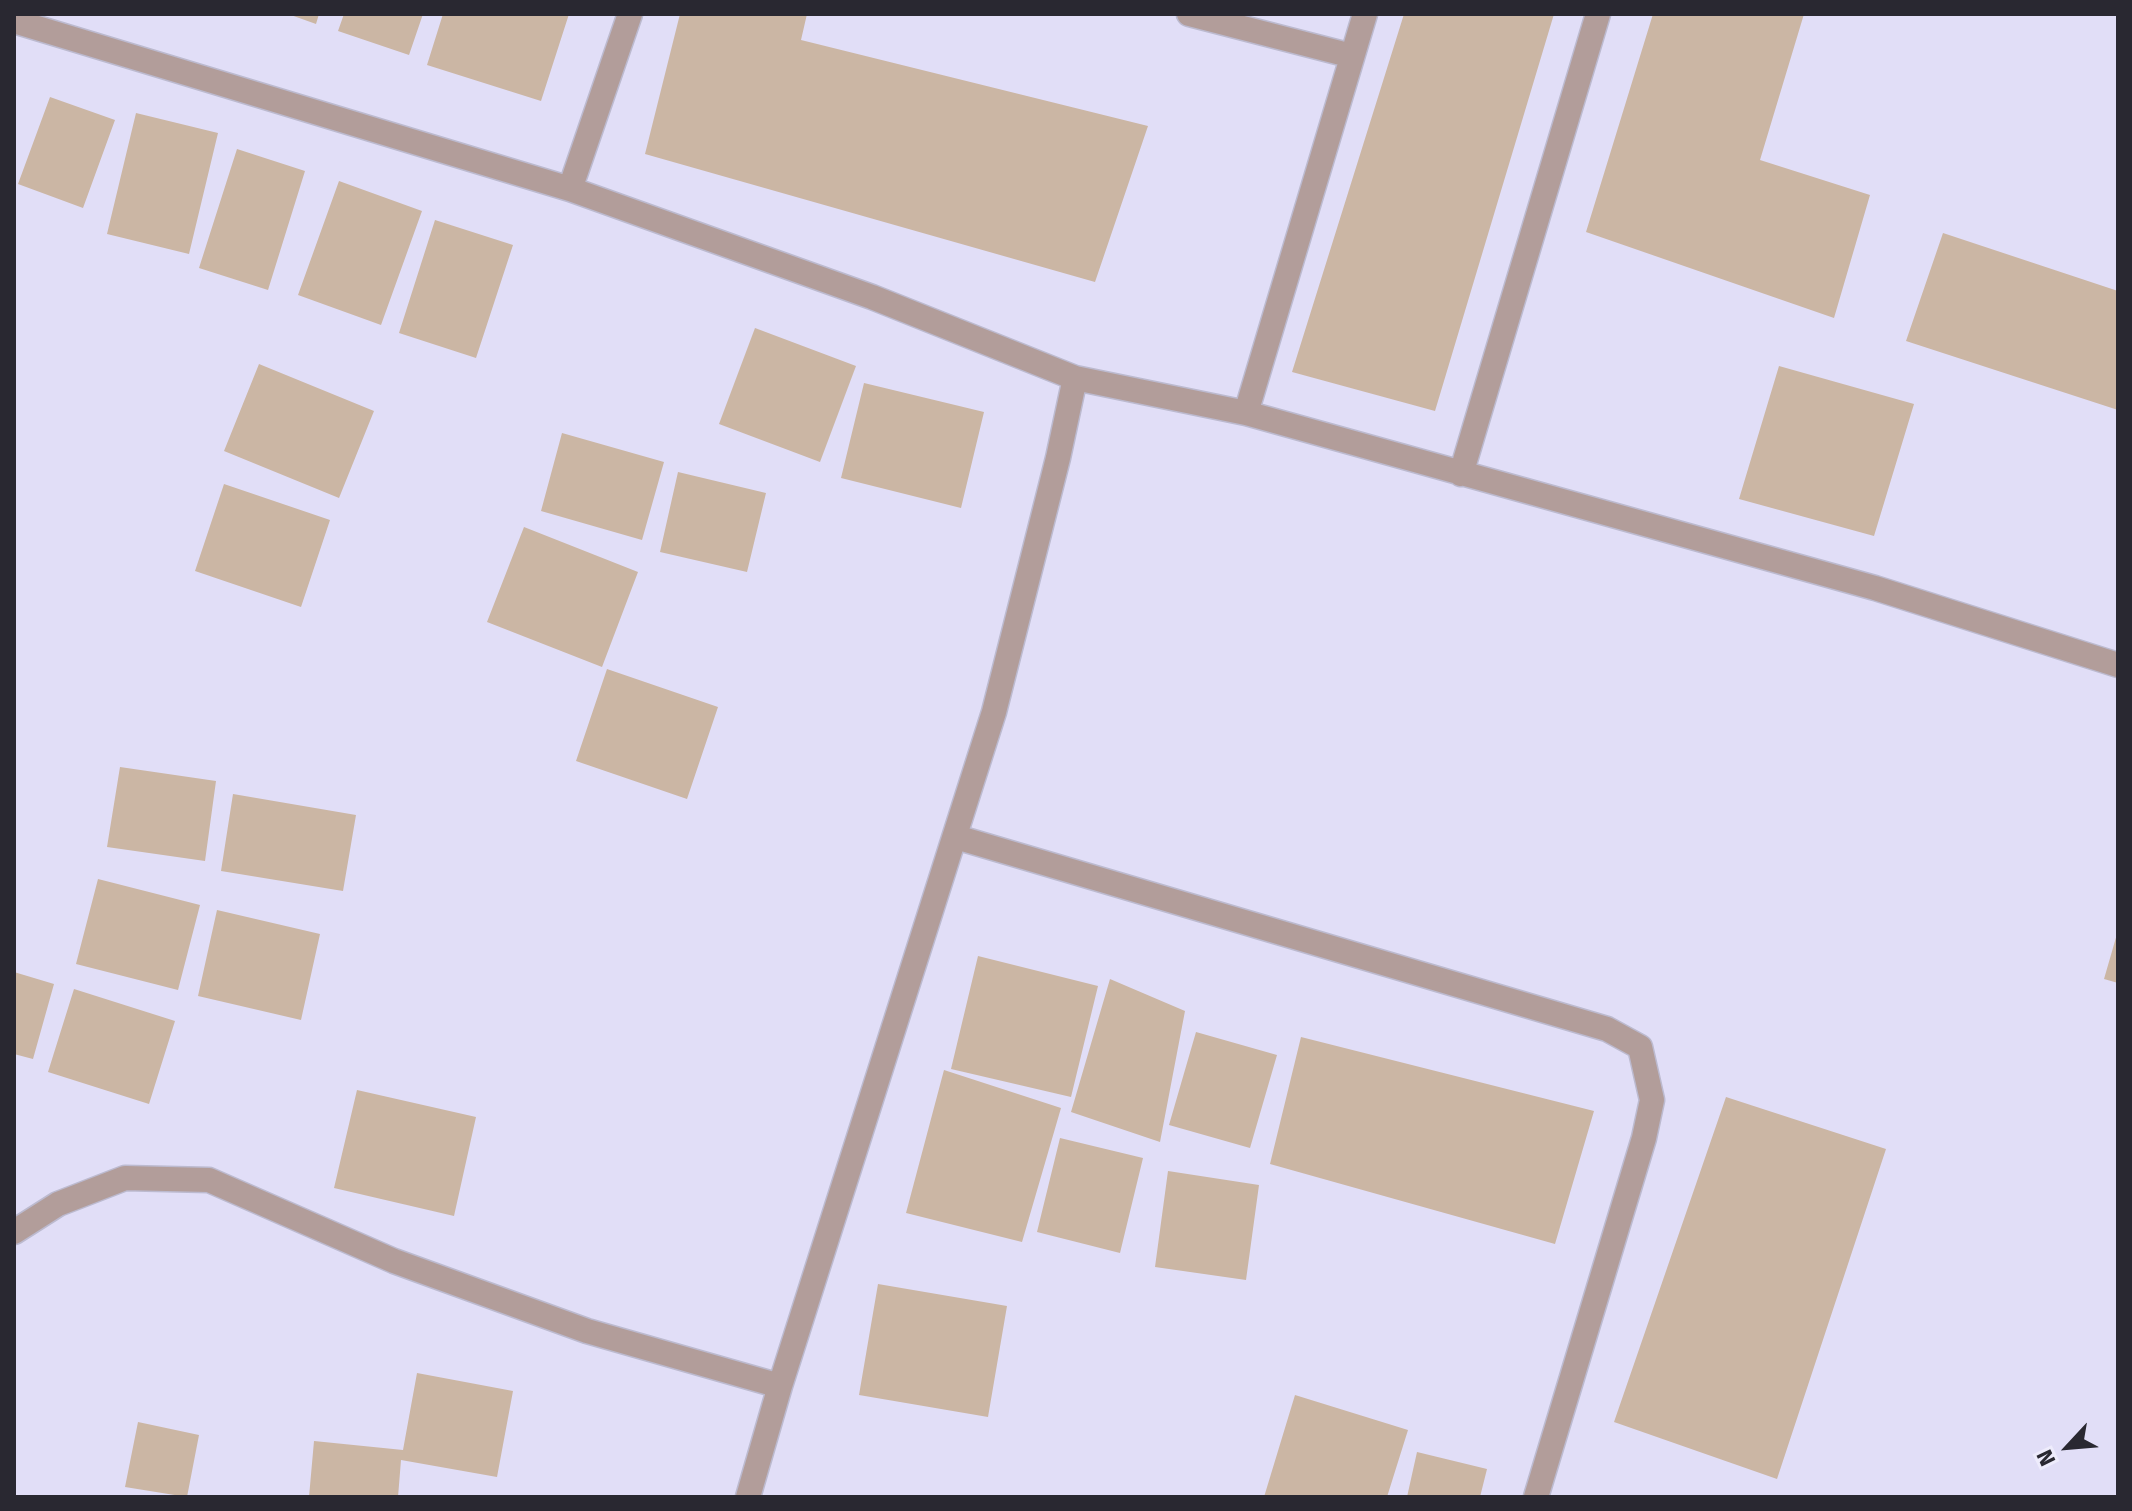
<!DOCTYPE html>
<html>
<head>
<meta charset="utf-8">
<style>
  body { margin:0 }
  #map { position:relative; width:2132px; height:1511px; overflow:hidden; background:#e1def7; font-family:"Fira Sans",sans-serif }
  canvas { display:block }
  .frame { position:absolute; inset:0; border:16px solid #292831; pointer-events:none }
  .north { position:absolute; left:2028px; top:1407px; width:80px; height:80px; -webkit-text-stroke:6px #eeecfc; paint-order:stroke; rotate:244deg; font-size:22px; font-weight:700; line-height:32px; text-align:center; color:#292831 }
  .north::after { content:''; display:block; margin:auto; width:28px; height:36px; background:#292831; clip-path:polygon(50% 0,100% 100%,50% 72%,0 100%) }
</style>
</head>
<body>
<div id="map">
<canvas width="2132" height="1511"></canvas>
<div class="frame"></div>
<div class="north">N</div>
</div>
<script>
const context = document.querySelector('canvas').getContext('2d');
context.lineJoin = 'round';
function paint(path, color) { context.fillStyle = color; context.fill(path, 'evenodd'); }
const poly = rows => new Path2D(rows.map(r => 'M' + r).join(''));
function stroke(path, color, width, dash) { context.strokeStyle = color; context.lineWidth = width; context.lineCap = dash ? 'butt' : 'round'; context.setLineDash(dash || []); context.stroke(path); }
paint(poly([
  [288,14,319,14,316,24],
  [344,14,423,14,409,55,338,31],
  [443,14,569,14,541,101,427,65],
  [680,14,807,14,801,40,1148,126,1095,282,645,154],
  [1404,14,1554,14,1435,411,1292,372],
  [1653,14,1804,14,1760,160,1870,195,1834,318,1586,232],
  [50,97,115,120,83,208,18,184],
  [136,113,218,133,189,254,107,234],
  [237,149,305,171,268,290,199,268],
  [339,181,422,211,381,325,298,295],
  [435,220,513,245,476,358,399,333],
  [1943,233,2118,291,2118,410,1906,341],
  [755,328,856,366,820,462,719,424],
  [259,364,374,411,339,498,224,451],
  [1779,366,1914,404,1874,536,1739,499],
  [864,383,984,412,961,508,841,478],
  [562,433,664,462,642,540,541,511],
  [678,472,766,493,747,572,660,552],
  [224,484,330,520,301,607,195,571],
  [524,527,638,572,602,667,487,622],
  [607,669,718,707,687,799,576,761],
  [120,767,216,781,205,861,107,847],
  [233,794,356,815,343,891,221,871],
  [98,879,200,905,178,990,76,964],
  [217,910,320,934,301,1020,198,996],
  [2117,934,2118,934,2118,983,2104,979],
  [978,956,1098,986,1071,1097,951,1069],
  [14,972,54,984,33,1059,14,1054],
  [1110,979,1185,1011,1160,1142,1071,1112],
  [74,989,175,1021,149,1104,48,1072],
  [1196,1032,1277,1055,1250,1148,1169,1125],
  [1301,1037,1594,1111,1555,1244,1270,1164],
  [944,1070,1061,1108,1022,1242,906,1213],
  [357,1090,476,1117,454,1216,334,1188],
  [1726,1097,1886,1149,1777,1479,1614,1422],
  [1060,1138,1143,1158,1120,1253,1037,1232],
  [1168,1171,1259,1185,1246,1280,1155,1267],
  [878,1284,1007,1306,988,1417,859,1395],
  [417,1373,513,1391,497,1477,401,1460,398,1497,309,1497,314,1441,403,1450],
  [1295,1395,1408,1430,1387,1497,1264,1497],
  [138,1422,199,1435,187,1497,125,1487],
  [1417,1452,1487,1469,1480,1497,1407,1497]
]), '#cbb6a4');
const street = poly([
  [1189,14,1352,56],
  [14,21,570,189,872,297,1075,378,1058,458,994,712,780,1386,748,1497],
  [570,189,630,14],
  [1075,378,1246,413,1875,588,2118,665],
  [1246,413,1365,14],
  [1461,474,1598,14],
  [956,837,1607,1029,1640,1047,1652,1100,1644,1138,1536,1497],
  [14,1232,58,1204,125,1178,209,1180,394,1261,587,1331,780,1386]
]);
stroke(street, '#bcbacf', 27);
stroke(street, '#b29d9a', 24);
</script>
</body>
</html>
